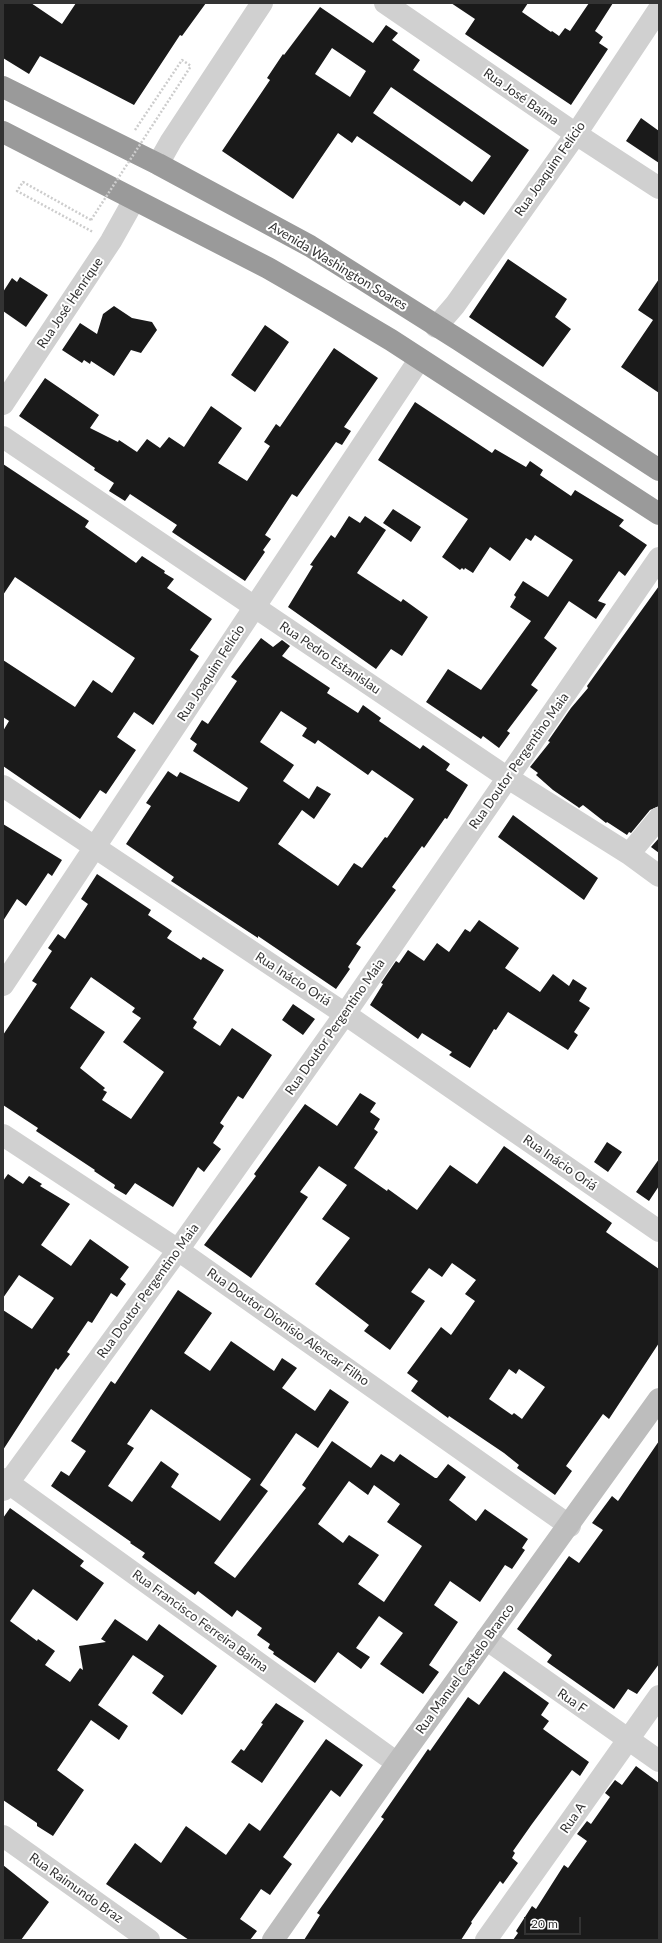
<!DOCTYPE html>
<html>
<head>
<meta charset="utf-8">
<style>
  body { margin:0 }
  #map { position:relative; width:662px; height:1943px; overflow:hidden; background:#fff; font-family:Lato,sans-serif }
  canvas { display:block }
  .frame { position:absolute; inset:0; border:4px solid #333; pointer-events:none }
  .scale { position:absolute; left:524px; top:1917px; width:57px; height:18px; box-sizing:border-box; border:2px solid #333; border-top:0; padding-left:5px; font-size:12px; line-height:14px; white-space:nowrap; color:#333; -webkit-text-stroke:3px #fff; paint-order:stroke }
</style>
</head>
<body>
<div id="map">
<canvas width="662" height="1943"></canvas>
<div class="frame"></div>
<div class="scale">20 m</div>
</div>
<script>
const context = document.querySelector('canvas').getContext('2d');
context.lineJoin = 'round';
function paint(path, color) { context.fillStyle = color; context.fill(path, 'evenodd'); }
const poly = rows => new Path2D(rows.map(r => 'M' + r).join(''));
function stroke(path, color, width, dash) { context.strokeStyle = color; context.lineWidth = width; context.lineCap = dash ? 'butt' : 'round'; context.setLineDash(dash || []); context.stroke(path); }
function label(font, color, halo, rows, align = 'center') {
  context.font = font + ' Lato,sans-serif'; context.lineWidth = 4; context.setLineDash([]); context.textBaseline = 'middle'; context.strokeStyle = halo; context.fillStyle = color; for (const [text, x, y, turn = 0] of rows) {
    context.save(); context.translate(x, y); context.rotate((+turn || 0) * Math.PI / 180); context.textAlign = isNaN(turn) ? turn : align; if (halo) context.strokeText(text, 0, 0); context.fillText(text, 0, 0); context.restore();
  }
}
paint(poly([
  [3,3,31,3,62,24,76,3,206,3,182,36,180,35,134,105,40,56,29,74,3,58],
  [451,3,528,3,522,12,551,32,552,31,559,36,565,28,570,31,589,3,613,3,595,31,603,37,599,43,608,49,571,105,465,34,475,19],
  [320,7,373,43,386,25,398,33,392,40,420,60,413,70,529,150,484,215,464,201,460,206,357,136,352,143,338,133,293,199,222,151,270,80,267,78,283,54,284,55],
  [332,48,366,71,350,97,315,74],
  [391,87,491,156,472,182,373,113],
  [641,118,659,131,659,163,626,141],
  [508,259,567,299,555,317,571,329,543,367,469,317],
  [20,277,48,295,26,327,3,311,3,292,12,278,17,282],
  [659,279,659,393,621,367,653,320,638,310],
  [114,306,132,318,152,322,157,330,141,353,131,350,114,376,91,361,90,364,84,360,82,363,62,350,80,323,97,334,103,314],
  [265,325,289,342,255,392,231,375],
  [334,348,378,378,344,427,351,431,342,445,336,442,297,497,292,494,265,535,271,539,263,550,265,552,245,581,172,532,177,525,130,494,125,501,109,491,114,483,94,470,95,468,19,416,45,378,99,415,90,428,118,442,119,440,137,452,147,439,160,448,169,437,184,447,211,406,242,428,218,463,247,481,270,446,264,442,276,424,280,427],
  [415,402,492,453,495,449,526,467,530,461,543,470,540,475,571,496,575,490,624,520,619,526,647,545,625,576,619,571,598,601,606,604,596,619,569,601,544,638,557,648,531,685,538,690,507,731,510,733,499,748,483,736,481,739,426,702,448,669,481,690,531,621,510,607,516,597,514,595,523,581,548,597,573,560,535,535,531,541,526,538,510,561,490,547,473,573,465,568,464,570,462,568,460,570,442,557,468,519,378,460],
  [3,464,89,521,85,527,136,563,142,556,165,571,164,573,174,579,167,588,212,619,190,650,199,656,153,725,134,712,117,737,136,750,106,794,100,790,80,819,3,766,3,731,9,721,3,717,3,660,75,707,93,680,112,693,135,658,15,577,3,595],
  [393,509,421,527,411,542,383,523],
  [349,516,360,523,365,516,386,530,357,573,401,602,403,599,428,617,402,656,391,649,376,669,288,607,313,566,310,565,331,535,335,538],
  [659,586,659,806,650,810,631,833,629,832,627,835,607,822,606,823,583,805,579,808,578,807,553,790,536,775,538,773,530,767,550,742,548,741,571,708,588,688,587,686],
  [261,638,273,647,282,640,290,646,282,656,330,688,327,693,358,713,363,705,381,718,379,721,420,749,423,745,450,764,446,770,468,785,447,819,445,818,424,848,422,846,392,887,396,890,356,944,361,947,348,967,350,969,336,989,258,936,258,938,171,881,174,877,126,844,151,806,146,803,168,771,177,777,180,772,239,802,248,788,193,751,197,744,190,739,202,720,208,724,237,681,231,677],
  [281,711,307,728,302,736,315,744,318,740,368,775,372,770,414,799,387,838,385,837,362,868,354,863,338,886,278,844,302,810,314,819,331,794,317,786,309,799,283,781,294,765,260,742],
  [513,815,598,878,584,900,498,837],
  [3,824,62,860,52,876,48,873,26,906,17,899,3,921],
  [659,838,659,853,651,847],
  [97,874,151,910,148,915,172,931,167,938,201,960,203,957,224,970,193,1019,197,1022,193,1028,220,1046,232,1028,272,1055,243,1099,238,1096,220,1123,224,1126,213,1143,221,1149,204,1172,198,1167,173,1207,135,1183,126,1195,114,1188,115,1185,94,1171,95,1170,36,1131,38,1128,3,1105,3,1035,37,984,32,981,52,951,48,948,58,934,65,939,88,904,81,899],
  [91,977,135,1008,132,1012,141,1018,123,1042,164,1072,131,1119,102,1100,107,1092,103,1090,105,1088,80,1068,105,1032,70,1008],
  [479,920,519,948,505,968,540,992,553,974,569,986,573,979,587,988,579,1001,590,1008,574,1032,578,1035,568,1050,508,1012,496,1030,494,1029,470,1068,449,1055,452,1052,422,1033,418,1039,370,1005,383,984,381,983,396,961,399,963,408,950,424,961,437,943,449,952,465,929,470,932],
  [293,1004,315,1019,303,1035,282,1020],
  [360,1093,376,1103,370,1112,380,1119,374,1129,378,1132,354,1168,387,1191,388,1189,417,1210,450,1165,477,1184,504,1146,612,1223,606,1232,659,1269,659,1343,609,1419,603,1414,566,1466,572,1471,555,1495,517,1468,519,1465,504,1453,449,1416,448,1418,411,1391,418,1381,407,1373,441,1327,451,1335,475,1301,465,1294,476,1280,452,1263,442,1277,429,1268,411,1292,425,1301,390,1350,364,1331,369,1325,315,1284,350,1238,322,1219,347,1185,319,1166,300,1192,308,1197,251,1278,204,1245,256,1176,254,1174,305,1104,337,1126],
  [509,1369,516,1374,519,1369,545,1387,522,1419,514,1413,512,1415,489,1399],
  [607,1142,622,1152,608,1172,594,1162],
  [659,1159,659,1186,649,1201,636,1192],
  [8,1174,23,1184,29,1176,42,1184,40,1186,70,1204,41,1245,71,1266,90,1239,129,1267,120,1279,126,1284,117,1297,111,1293,92,1323,88,1321,67,1352,70,1354,58,1370,56,1368,3,1450,3,1310,32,1329,54,1298,19,1275,3,1298,3,1181],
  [178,1290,212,1313,184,1353,210,1371,231,1341,274,1371,282,1358,297,1368,282,1388,315,1411,330,1389,349,1402,318,1448,296,1433,260,1485,268,1491,214,1563,235,1578,306,1488,302,1485,332,1441,371,1468,381,1454,394,1462,400,1454,435,1478,437,1478,448,1464,466,1477,449,1500,476,1521,485,1509,528,1539,522,1548,525,1550,512,1569,505,1565,480,1602,450,1581,434,1605,458,1622,429,1665,439,1672,423,1694,380,1664,403,1633,379,1616,356,1648,370,1657,361,1669,338,1652,315,1683,273,1654,274,1652,268,1648,270,1644,257,1635,262,1628,237,1610,232,1617,198,1591,195,1595,142,1557,145,1553,130,1543,131,1542,51,1486,61,1471,69,1476,86,1451,71,1441,111,1381,115,1384],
  [151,1409,251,1479,220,1521,171,1487,179,1474,161,1461,132,1502,108,1486,134,1448,127,1444],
  [349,1481,368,1495,374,1485,400,1504,387,1522,422,1546,384,1602,358,1584,379,1555,349,1535,343,1543,318,1524],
  [659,1441,659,1664,637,1694,628,1689,614,1709,547,1662,552,1655,517,1629,569,1556,579,1563,603,1530,592,1523,612,1496,618,1501],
  [10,1508,84,1561,80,1566,104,1583,77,1621,33,1589,10,1621,37,1641,38,1639,55,1651,45,1665,70,1682,80,1668,83,1670,79,1646,106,1642,101,1639,115,1619,147,1641,159,1624,217,1666,182,1715,152,1693,164,1676,133,1655,98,1705,128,1726,119,1740,91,1720,57,1770,84,1790,53,1836,37,1826,37,1823,3,1800,3,1518],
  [504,1671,549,1703,541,1715,549,1721,543,1729,589,1762,580,1776,572,1770,532,1824,513,1851,515,1853,512,1858,518,1863,503,1884,500,1881,471,1922,472,1923,461,1940,304,1940,320,1915,317,1913,384,1819,381,1817,428,1749,430,1751,468,1697,479,1705],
  [276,1703,304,1721,262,1783,231,1762,241,1749,244,1751,263,1724,261,1723],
  [326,1739,363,1765,340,1797,331,1790,283,1857,292,1864,270,1895,261,1889,240,1919,257,1931,250,1940,189,1940,106,1884,135,1843,161,1863,186,1826,226,1855,249,1823,260,1831],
  [636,1766,659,1783,659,1940,513,1940,518,1933,516,1931,532,1906,536,1909,564,1865,568,1868,587,1841,577,1834,587,1821,591,1824,610,1797,605,1793,615,1780,622,1785],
  [3,1865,49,1902,21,1940,3,1940]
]), '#1a1a1a');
stroke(poly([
  [135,130,182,60,191,66],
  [91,220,23,182,17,191,93,232]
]), '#cdcdcd', 2.5, [2, 2]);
stroke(poly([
  [385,3,576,134,659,188],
  [158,164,171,141,262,3],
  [436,327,455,305,576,134,659,9],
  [3,404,111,241,134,200],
  [3,437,508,778,629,854,659,876],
  [3,786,345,1014,659,1231],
  [629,854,659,818],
  [3,985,419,360],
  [3,1135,178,1250,570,1526],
  [3,1479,397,1763],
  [3,1490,178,1250,345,1014,659,558],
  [486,1639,659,1761],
  [3,1836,149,1940],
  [486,1940,659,1696]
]), '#d0d0d0', 22);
stroke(poly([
  [273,1940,397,1763,659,1399]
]), '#bdbdbd', 22);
stroke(poly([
  [3,87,158,164,310,246,459,340,659,470],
  [3,132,268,268,327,302,391,340,659,514]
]), '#9a9a9a', 22);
stroke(poly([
  [91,220,191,66]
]), '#cdcdcd', 2.5, [2, 2]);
label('13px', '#333', '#fff', [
  ["Rua José Baíma",521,97,35],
  ["Rua Joaquim Felício",550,169,-55],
  ["Avenida Washington Soares",338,266,31],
  ["Rua José Henrique",70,303,-56],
  ["Rua Pedro Estanislau",330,658,34],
  ["Rua Joaquim Felício",211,673,-57],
  ["Rua Doutor Pergentino Maia",519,761,-55],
  ["Rua Inácio Oriá",293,979,33],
  ["Rua Doutor Pergentino Maia",335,1027,-55],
  ["Rua Inácio Oriá",560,1163,35],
  ["Rua Doutor Pergentino Maia",148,1291,-54],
  ["Rua Doutor Dionísio Alencar Filho",288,1327,35],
  ["Rua Francisco Ferreira Baima",200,1621,36],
  ["Rua Manuel Castelo Branco",465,1669,-54],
  ["Rua F",572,1701,35],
  ["Rua A",573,1818,-55],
  ["Rua Raimundo Braz",76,1888,35]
]);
</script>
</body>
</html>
